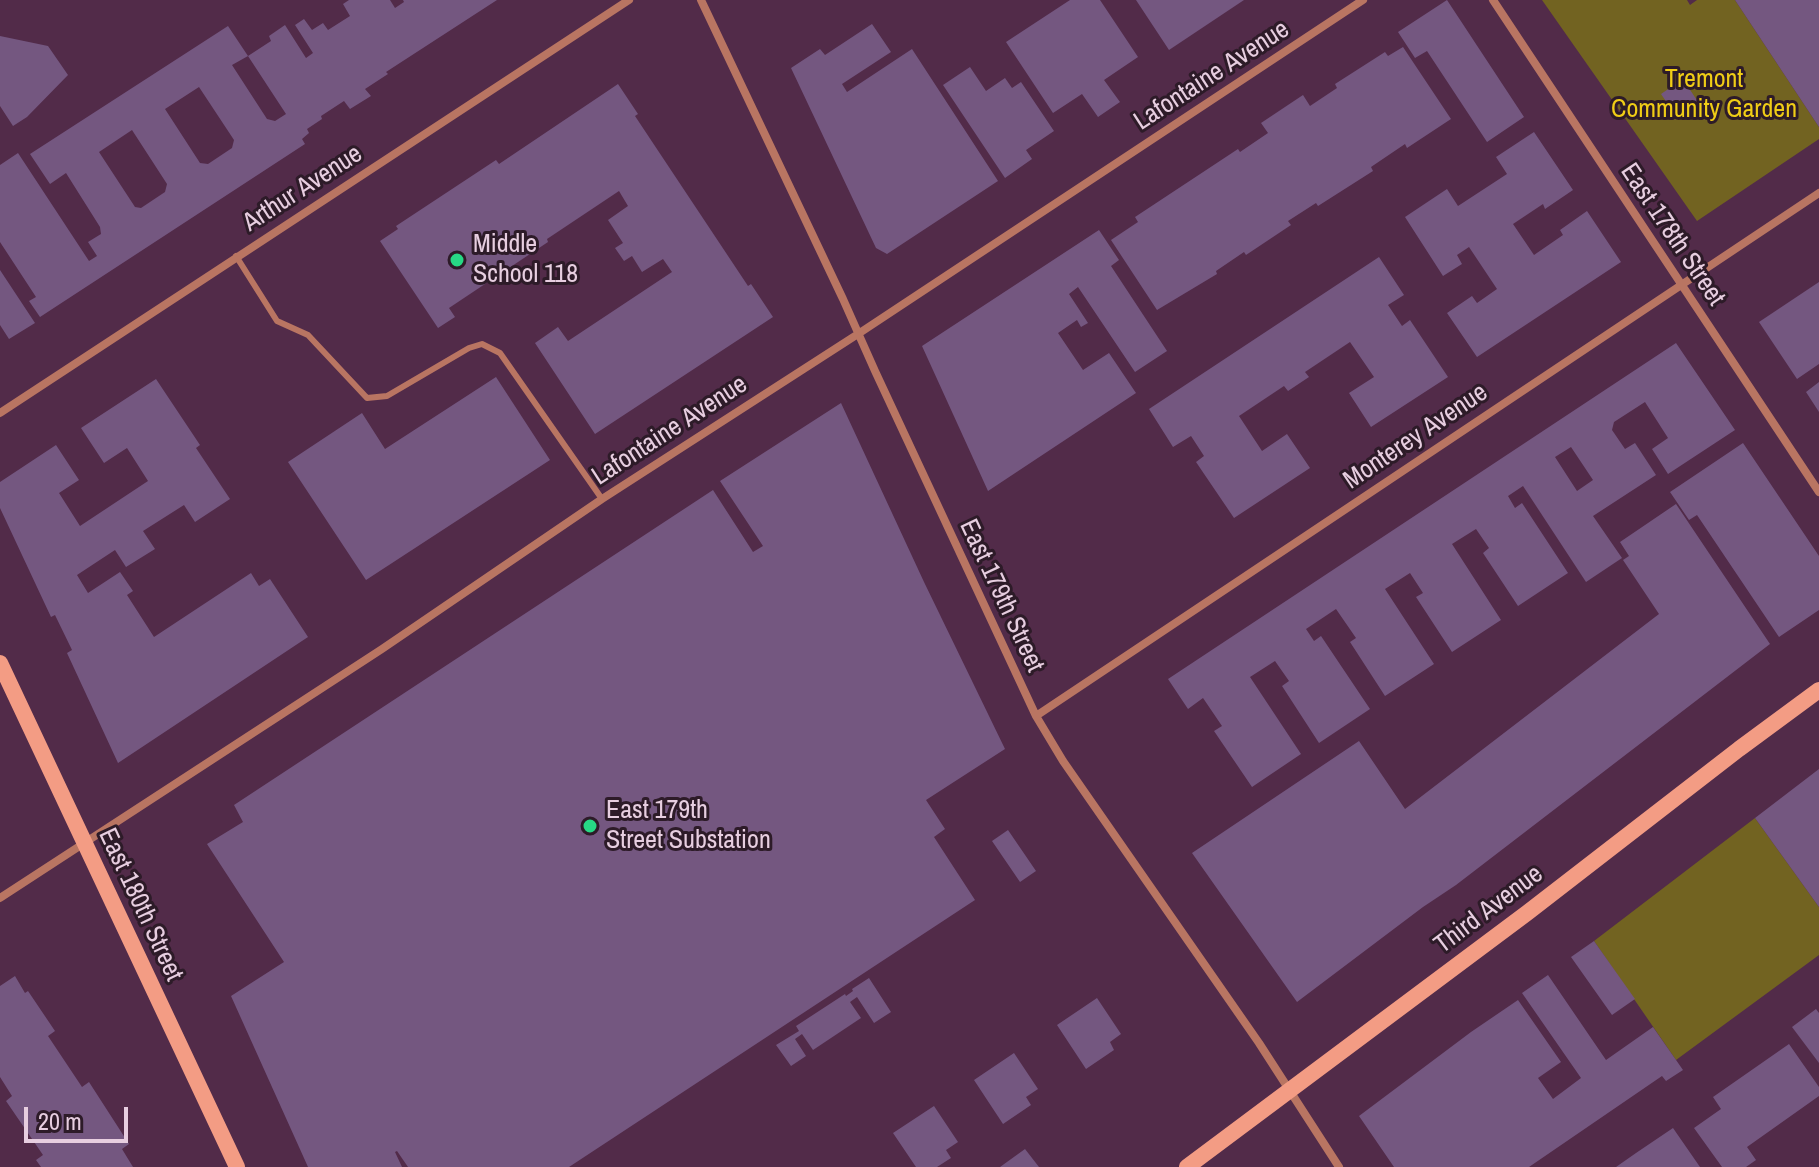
<!DOCTYPE html>
<html>
<head>
<meta charset="utf-8">
<style>
  body { margin:0 }
  #map { position:relative; width:1819px; height:1167px; overflow:hidden; background:#522b49; font-family:"Archivo Narrow",sans-serif }
  canvas { display:block }
  .scale { position:absolute; left:24px; top:1107px; width:104px; height:36px; box-sizing:border-box; border:4px solid #e7cee0; border-top:0; padding-left:10px; font-size:24px; line-height:28px; white-space:nowrap; color:#e7cee0; -webkit-text-stroke:6px #2d1b28; paint-order:stroke }
</style>
</head>
<body>
<div id="map">
<canvas width="1819" height="1167"></canvas>
<div class="scale">20 m</div>
</div>
<script>
const context = document.querySelector('canvas').getContext('2d');
context.lineJoin = 'round';
function paint(path, color) { context.fillStyle = color; context.fill(path, 'evenodd'); }
const poly = rows => new Path2D(rows.map(r => 'M' + r).join(''));
function stroke(path, color, width, dash) { context.strokeStyle = color; context.lineWidth = width; context.lineCap = dash ? 'butt' : 'round'; context.setLineDash(dash || []); context.stroke(path); }
function label(font, color, halo, rows, align = 'center') {
  context.font = font + ' "Archivo Narrow",sans-serif'; context.lineWidth = 6; context.setLineDash([]); context.textBaseline = 'middle'; context.strokeStyle = halo; context.fillStyle = color; for (const [text, x, y, turn = 0] of rows) {
    context.save(); context.translate(x, y); context.rotate((+turn || 0) * Math.PI / 180); context.textAlign = isNaN(turn) ? turn : align; if (halo) context.strokeText(text, 0, 0); context.fillText(text, 0, 0); context.restore();
  }
}
paint(poly([
  [1542,0,1687,0,1690,5,1697,0,1735,0,1819,127,1819,139,1697,221],
  [1755,818,1819,907,1819,955,1676,1060,1594,941]
]), '#726321');
paint(poly([
  [349,0,390,0,395,8,404,2,403,0,497,0,386,72,388,74,365,89,371,96,350,109,344,101,321,116,322,119,307,129,309,133,302,139,305,144,40,317,29,301,36,297,0,242,0,165,18,153,89,261,97,256,88,242,101,234,100,227,66,173,50,184,30,154,228,26,248,56,232,65,267,119,275,121,286,114,248,56,271,41,269,36,285,25,306,58,313,53,295,25,304,19,312,30,323,23,328,30,350,16,343,4],
  [199,87,234,140,232,148,208,164,200,163,165,109],
  [132,130,167,184,165,192,141,208,135,207,99,152],
  [1070,0,1100,0,1138,57,1104,80,1120,102,1098,117,1082,94,1053,113,1006,42],
  [1136,0,1244,0,1169,50],
  [1447,0,1524,117,1487,142,1427,51,1415,58,1398,32],
  [1735,0,1819,0,1819,127],
  [872,24,891,52,842,84,847,92,912,49,998,181,887,254,876,248,791,68,820,49,825,55],
  [0,36,48,46,68,75,27,117,13,126,0,106],
  [1403,47,1451,119,1407,148,1405,144,1371,167,1373,171,1318,206,1316,203,1288,221,1291,225,1246,255,1244,252,1216,271,1217,274,1157,310,1111,240,1138,222,1135,217,1238,149,1240,152,1268,133,1261,123,1303,95,1310,106,1337,88,1335,84,1385,52,1388,56],
  [970,67,986,91,1005,78,1012,88,1021,82,1054,131,1026,150,1032,159,1005,178,943,85],
  [1683,79,1700,105,1678,119,1661,94],
  [618,84,638,114,635,116,748,286,751,284,773,317,595,434,535,343,558,327,568,341,672,272,663,259,642,272,632,256,624,261,615,248,623,243,608,220,628,206,619,191,547,239,548,242,449,308,455,317,438,328,380,241,398,229,396,226,496,160,499,164],
  [1534,132,1573,190,1545,209,1543,204,1513,224,1534,255,1563,235,1560,230,1587,211,1621,262,1477,357,1447,313,1472,296,1477,303,1497,289,1469,247,1457,255,1462,264,1443,276,1405,217,1447,189,1458,206,1507,174,1496,157],
  [1099,230,1119,260,1111,266,1167,351,1135,372,1078,287,1069,294,1088,323,1081,327,1077,320,1058,333,1083,370,1109,353,1136,393,988,491,922,346],
  [1379,257,1404,295,1388,305,1402,326,1410,320,1448,377,1371,427,1349,393,1374,377,1350,342,1305,372,1309,377,1288,391,1284,386,1239,416,1262,451,1287,434,1310,468,1234,518,1196,462,1204,456,1191,436,1173,447,1149,409],
  [0,270,35,323,9,339,0,325],
  [1819,282,1819,364,1797,379,1759,322],
  [1676,343,1735,430,1668,474,1652,449,1668,438,1645,402,1614,422,1612,430,1625,449,1635,443,1656,475,1593,516,1622,558,1586,582,1523,486,1508,496,1515,508,1522,503,1568,573,1518,606,1483,553,1489,548,1476,529,1452,544,1501,620,1452,652,1416,597,1423,593,1410,573,1385,589,1434,664,1385,696,1350,642,1356,638,1336,609,1306,629,1314,641,1321,636,1370,709,1319,743,1282,686,1289,681,1275,661,1250,677,1301,754,1252,787,1214,731,1222,726,1203,698,1188,709,1168,679],
  [1571,447,1593,480,1577,491,1555,457],
  [496,377,550,460,366,580,288,462,362,413,385,449],
  [156,379,200,445,196,448,230,499,195,522,184,505,143,531,155,549,126,567,115,550,77,575,88,593,120,572,133,591,127,595,154,637,251,573,259,586,270,579,308,637,118,763,67,653,72,650,55,615,51,617,0,508,0,482,56,445,79,480,59,493,80,526,148,481,127,448,104,463,81,428],
  [1819,382,1819,412,1806,392],
  [841,403,924,582,1005,749,926,800,945,829,934,837,975,900,569,1167,408,1167,397,1151,395,1152,402,1167,308,1167,231,996,284,962,207,844,243,822,234,805,713,490,753,552,763,546,720,481],
  [1743,443,1819,556,1819,610,1779,637,1697,515,1689,520,1670,492],
  [1676,504,1770,644,1456,885,1423,907,1297,1002,1192,853,1359,741,1405,809,1659,614,1623,560,1629,556,1620,542],
  [1819,769,1819,907,1755,818],
  [1008,830,1036,871,1020,882,992,841],
  [1594,941,1635,999,1612,1015,1571,957],
  [1548,975,1606,1060,1653,1027,1683,1070,1666,1081,1662,1076,1529,1167,1394,1167,1359,1116,1471,1032,1518,1000,1561,1062,1538,1078,1553,1099,1581,1078,1522,993],
  [15,976,25,993,28,991,55,1031,48,1036,82,1087,89,1082,129,1144,122,1149,133,1167,41,1167,36,1160,43,1155,6,1101,12,1096,0,1077,0,986],
  [869,978,891,1012,874,1023,857,997,850,1002,861,1018,813,1050,802,1034,795,1039,806,1056,791,1066,776,1045,799,1031,796,1026,845,994,846,996,853,991,852,989],
  [1097,998,1121,1034,1110,1042,1114,1050,1086,1069,1057,1025],
  [1816,1009,1819,1013,1819,1063,1792,1027],
  [1789,1044,1819,1087,1819,1096,1747,1147,1756,1160,1746,1167,1722,1167,1694,1128,1721,1109,1713,1097],
  [1014,1053,1038,1089,1026,1097,1031,1105,1003,1124,974,1080],
  [934,1106,958,1142,946,1150,951,1158,937,1167,916,1167,893,1133],
  [1673,1128,1700,1167,1616,1167,1636,1153],
  [1025,1149,1039,1167,1000,1167]
]), '#745780');
stroke(poly([
  [236,256,277,321,308,335,367,398,387,396,469,348,482,344,500,353,602,499]
]), '#b97562', 6);
stroke(poly([
  [701,0,843,299,875,371,1036,716,1063,761,1259,1043,1339,1167],
  [1493,0,1819,492],
  [0,413,629,0],
  [1036,716,1819,193],
  [0,898,382,649,602,499,858,334,1363,0]
]), '#b97562', 8);
stroke(poly([
  [0,663,237,1167],
  [1187,1167,1527,913,1739,749,1819,690]
]), '#f39c84', 16);
for (const [x, y, r, color] of [
  [457,260,8,"#27d885"],
  [590,826,8,"#27d885"]
]) { const dot = new Path2D(); dot.arc(x, y, r, 0, 2 * Math.PI); context.fillStyle = color; context.fill(dot); stroke(dot, '#2d1b28', 3); }
label('26px', '#e7cee0', '#2d1b28', [
  ["Lafontaine Avenue",1212,76,-33],
  ["Arthur Avenue",303,189,-33],
  ["East 178th Street",1672,235,56],
  ["Lafontaine Avenue",670,431,-33],
  ["Monterey Avenue",1416,437,-34],
  ["East 179th Street",1001,596,65],
  ["East 180th Street",140,905,65],
  ["Third Avenue",1489,910,-37]
]);
label('26px', '#f0cd16', '#2d1b28', [
  ["Tremont",1704,80],
  ["Community Garden",1704,110]
]);
label('26px', '#e7cee0', '#2d1b28', [
  ["Middle",473,245],
  ["School 118",473,275],
  ["East 179th",606,811],
  ["Street Substation",606,841]
], 'left');
</script>
</body>
</html>
